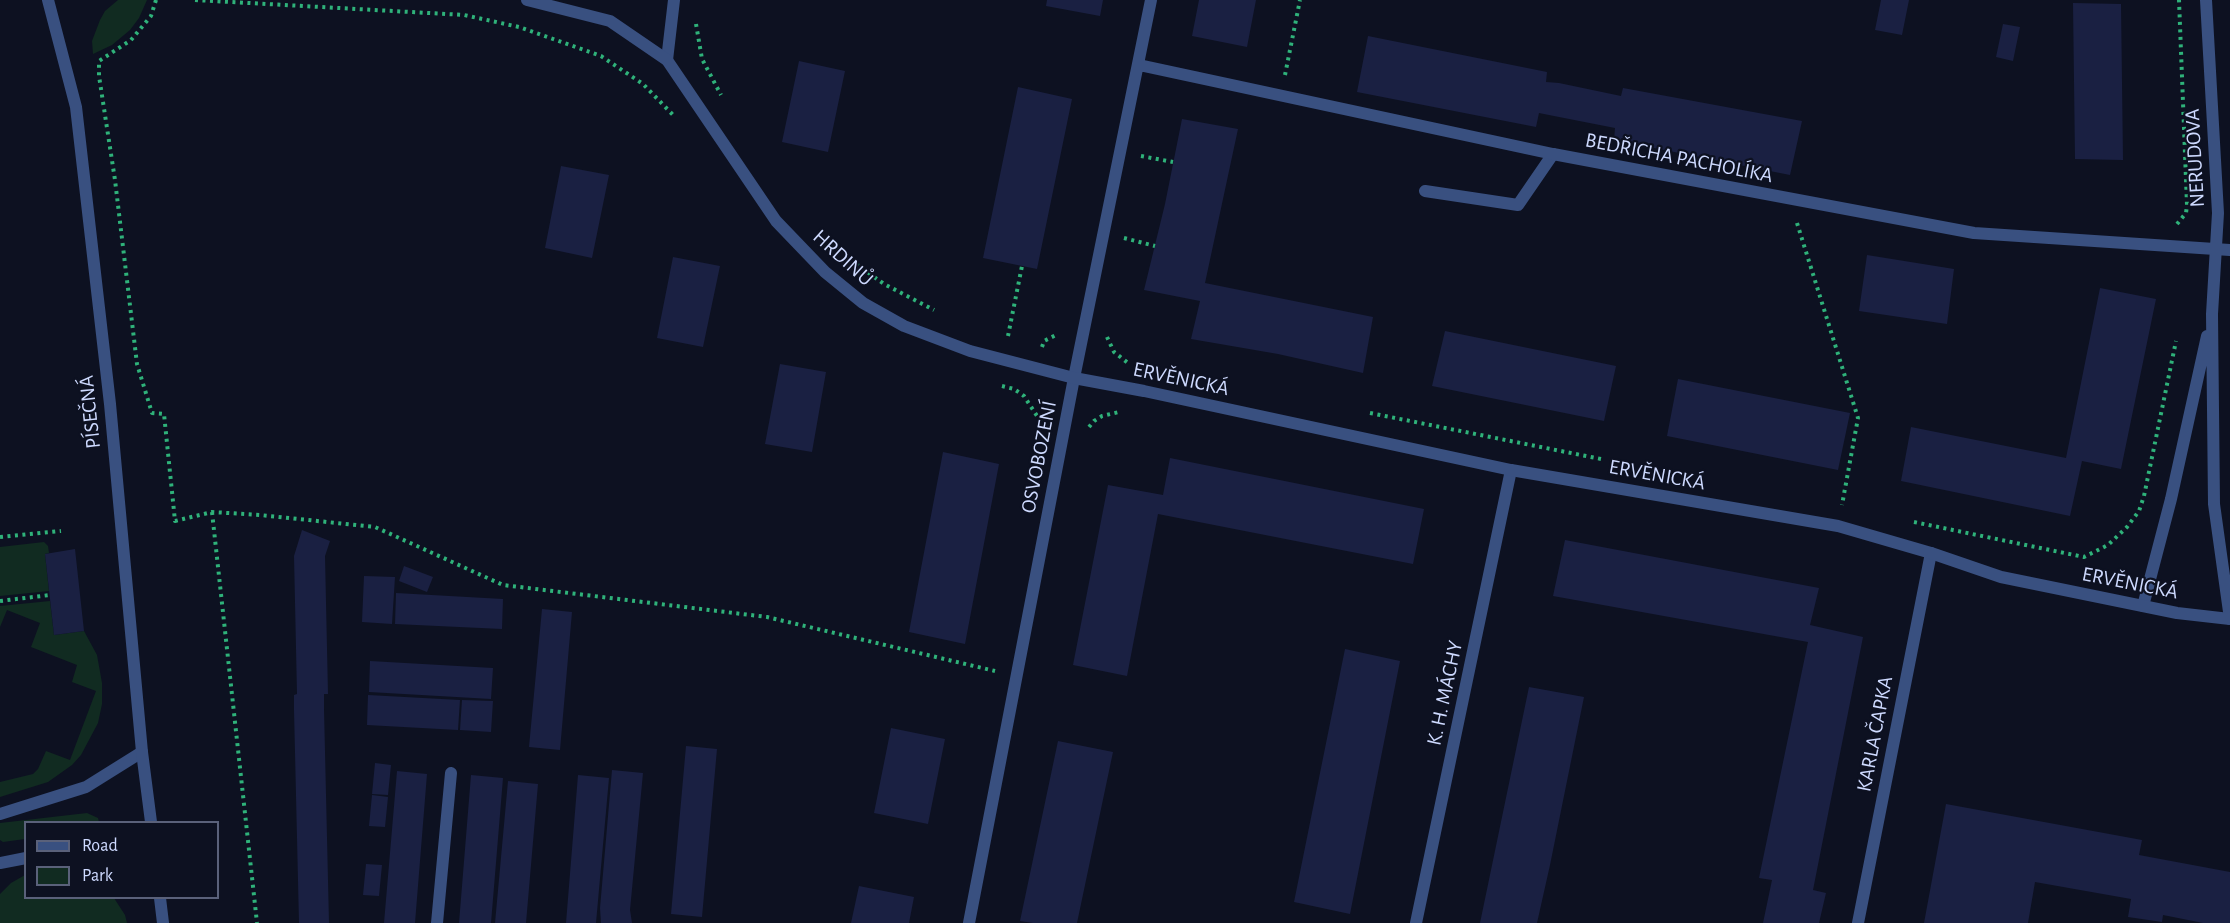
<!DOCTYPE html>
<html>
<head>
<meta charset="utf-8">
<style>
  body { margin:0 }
  #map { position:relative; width:2230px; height:923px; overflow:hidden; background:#0d1121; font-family:"Alegreya Sans",sans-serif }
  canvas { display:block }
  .legend { position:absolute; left:24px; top:821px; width:195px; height:78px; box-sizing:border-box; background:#0d1121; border:2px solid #5a617a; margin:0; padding:8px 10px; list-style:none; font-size:18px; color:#cedaff }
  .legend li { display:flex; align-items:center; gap:12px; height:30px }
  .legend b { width:30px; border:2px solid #5a617a }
</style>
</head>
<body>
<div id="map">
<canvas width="2230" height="923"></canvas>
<ul class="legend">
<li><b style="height:8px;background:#395080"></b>Road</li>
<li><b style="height:16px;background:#112b21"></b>Park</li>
</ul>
</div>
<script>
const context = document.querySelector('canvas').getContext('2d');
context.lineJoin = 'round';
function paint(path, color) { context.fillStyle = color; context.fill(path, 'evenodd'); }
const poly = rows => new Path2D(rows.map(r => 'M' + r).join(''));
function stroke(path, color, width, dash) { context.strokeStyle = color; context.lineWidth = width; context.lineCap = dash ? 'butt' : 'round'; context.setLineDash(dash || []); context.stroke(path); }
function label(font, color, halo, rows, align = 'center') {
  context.font = font + ' "Alegreya Sans",sans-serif'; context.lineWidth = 4.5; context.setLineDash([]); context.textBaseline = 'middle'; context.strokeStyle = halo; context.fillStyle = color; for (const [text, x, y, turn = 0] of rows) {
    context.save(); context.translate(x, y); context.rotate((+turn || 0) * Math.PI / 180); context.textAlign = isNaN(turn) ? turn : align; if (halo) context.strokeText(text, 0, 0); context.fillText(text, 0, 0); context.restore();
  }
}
paint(poly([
  [118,0,147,0,139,18,130,30,112,45,93,54,92,41,100,20,105,11],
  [44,542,48,546,49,553,45,554,49,591,0,596,0,547],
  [50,601,54,635,84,631,97,655,102,683,102,704,98,723,81,755,72,765,48,782,0,797,0,782,33,774,38,769,46,751,70,760,96,691,72,682,77,665,31,647,40,623,7,610,0,627,0,606],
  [87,813,98,818,99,822,26,822,25,839,3,842,0,840,0,823],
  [25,875,26,898,114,898,125,915,127,923,0,923,0,894,11,883]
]), '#112b21');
paint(poly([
  [1047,0,1103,0,1100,16,1046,6],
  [1199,0,1256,0,1247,47,1192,36],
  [1881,0,1909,0,1902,35,1875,30],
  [2073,3,2121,4,2123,160,2075,159],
  [2003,24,2020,27,2013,61,1996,57],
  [1368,36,1547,72,1546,82,1559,83,1621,96,1623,88,1802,121,1790,175,1614,140,1615,128,1554,116,1539,113,1536,127,1357,92],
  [799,61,845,71,828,152,782,142],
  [1018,87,1072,99,1037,269,983,258],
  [1182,119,1238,129,1205,283,1373,317,1363,373,1278,354,1191,339,1200,301,1144,290,1165,204],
  [561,166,609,175,592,258,545,248],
  [1867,255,1954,269,1947,324,1859,311],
  [673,257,720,266,703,347,657,338],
  [2100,288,2156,299,2121,469,2082,461,2070,516,1901,481,1911,427,2066,458],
  [1445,331,1616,366,1604,421,1432,386],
  [780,364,826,372,812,452,765,444],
  [1678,379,1850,413,1838,470,1667,436],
  [943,452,999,464,965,644,909,632],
  [1170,458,1424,509,1413,564,1158,514,1127,676,1073,665,1108,485,1163,495],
  [302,530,330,541,325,556,328,694,324,694,324,709,329,923,299,923,294,710,294,695,297,694,294,556],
  [1565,540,1819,588,1810,625,1863,637,1813,890,1826,893,1819,923,1763,923,1772,880,1759,878,1808,642,1553,596],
  [75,549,84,631,54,635,45,554],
  [404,566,433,577,427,592,399,581],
  [364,576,395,577,392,624,362,622],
  [396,593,503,599,502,629,395,624],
  [542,609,572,612,560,750,529,747],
  [1345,649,1400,661,1350,914,1294,902],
  [370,661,493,668,491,699,369,692],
  [1529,687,1584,697,1550,865,1537,923,1480,923],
  [368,695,460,700,458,730,367,725],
  [462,700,493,701,491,732,460,730],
  [891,728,945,739,928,824,874,813],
  [1058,741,1113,752,1077,923,1033,923,1020,921],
  [686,746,717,749,702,917,671,914],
  [375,763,391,765,388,795,372,794],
  [612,770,643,773,630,910,632,923,601,923,600,908],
  [397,771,427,774,415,923,384,923],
  [471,775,503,778,491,923,459,923],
  [578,775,609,778,596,923,566,923],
  [508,781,538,784,526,923,495,923],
  [372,795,388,797,385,827,369,826],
  [1946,804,2142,840,2139,855,2230,872,2230,923,2203,923,2163,915,2162,922,2128,917,2131,899,2035,882,2028,923,1924,923],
  [366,864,382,865,379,896,363,895],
  [859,886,914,897,909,923,851,923]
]), '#1a2042');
stroke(poly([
  [156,0,151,16,131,40,99,61,99,76,115,180,137,364,152,413,164,414,175,521,212,512,260,515,375,527,503,585,767,617,995,671],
  [195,0,464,15,519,27,601,56,643,84,675,117],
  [696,24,702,59,721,95],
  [1285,75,1300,0],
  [1141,156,1173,162],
  [1797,223,1858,418,1842,505],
  [2177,224,2186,213,2187,205,2179,0],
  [1124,238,1155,246],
  [856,264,884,284,934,310],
  [1008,336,1022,266],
  [1107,337,1114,352,1128,363],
  [1042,347,1044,341,1058,334],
  [1002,386,1014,389,1024,396,1041,422],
  [1370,413,1601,459],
  [1089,427,1094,421,1102,416,1119,412],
  [212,512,257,923],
  [1914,522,2084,557,2108,545,2127,527,2139,511,2144,496,2176,341],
  [0,537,61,531],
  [0,601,50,595]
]), '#2fb27a', 4, [3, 4.5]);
stroke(poly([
  [1425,191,1518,205,1553,154],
  [437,923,451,773]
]), '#395080', 12);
stroke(poly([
  [2206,0,2218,213,2212,314,2214,504,2230,619],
  [667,60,674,0],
  [1139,65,1553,154,1974,233,2230,250],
  [2143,606,2171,499,2207,336],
  [0,814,86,787,142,752],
  [0,863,26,858],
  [969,923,1074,378,1151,0],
  [1416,923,1511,470],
  [1858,923,1931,553]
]), '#395080', 12);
stroke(poly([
  [48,0,76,107,110,404,142,752,151,822],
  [527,0,610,21,667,60,776,221,825,272,863,303,904,326,970,351,1074,378,1144,391,1511,470,1838,526,1931,553,2001,577,2177,613,2230,619],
  [160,898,163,923]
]), '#395080', 12);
label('21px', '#cedaff', '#0d1121', [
  ["BEDŘICHA PACHOLÍKA",1679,158,11],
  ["NERUDOVA",2195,158,-93],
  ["HRDINŮ",843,258,42],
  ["ERVĚNICKÁ",1181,379,12],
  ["PÍSEČNÁ",90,412,-96],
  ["OSVOBOZENÍ",1039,457,-79],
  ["ERVĚNICKÁ",1657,475,10],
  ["ERVĚNICKÁ",2130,583,11],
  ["K. H. MÁCHY",1445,693,-78],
  ["KARLA ČAPKA",1875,734,-79]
]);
</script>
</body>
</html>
